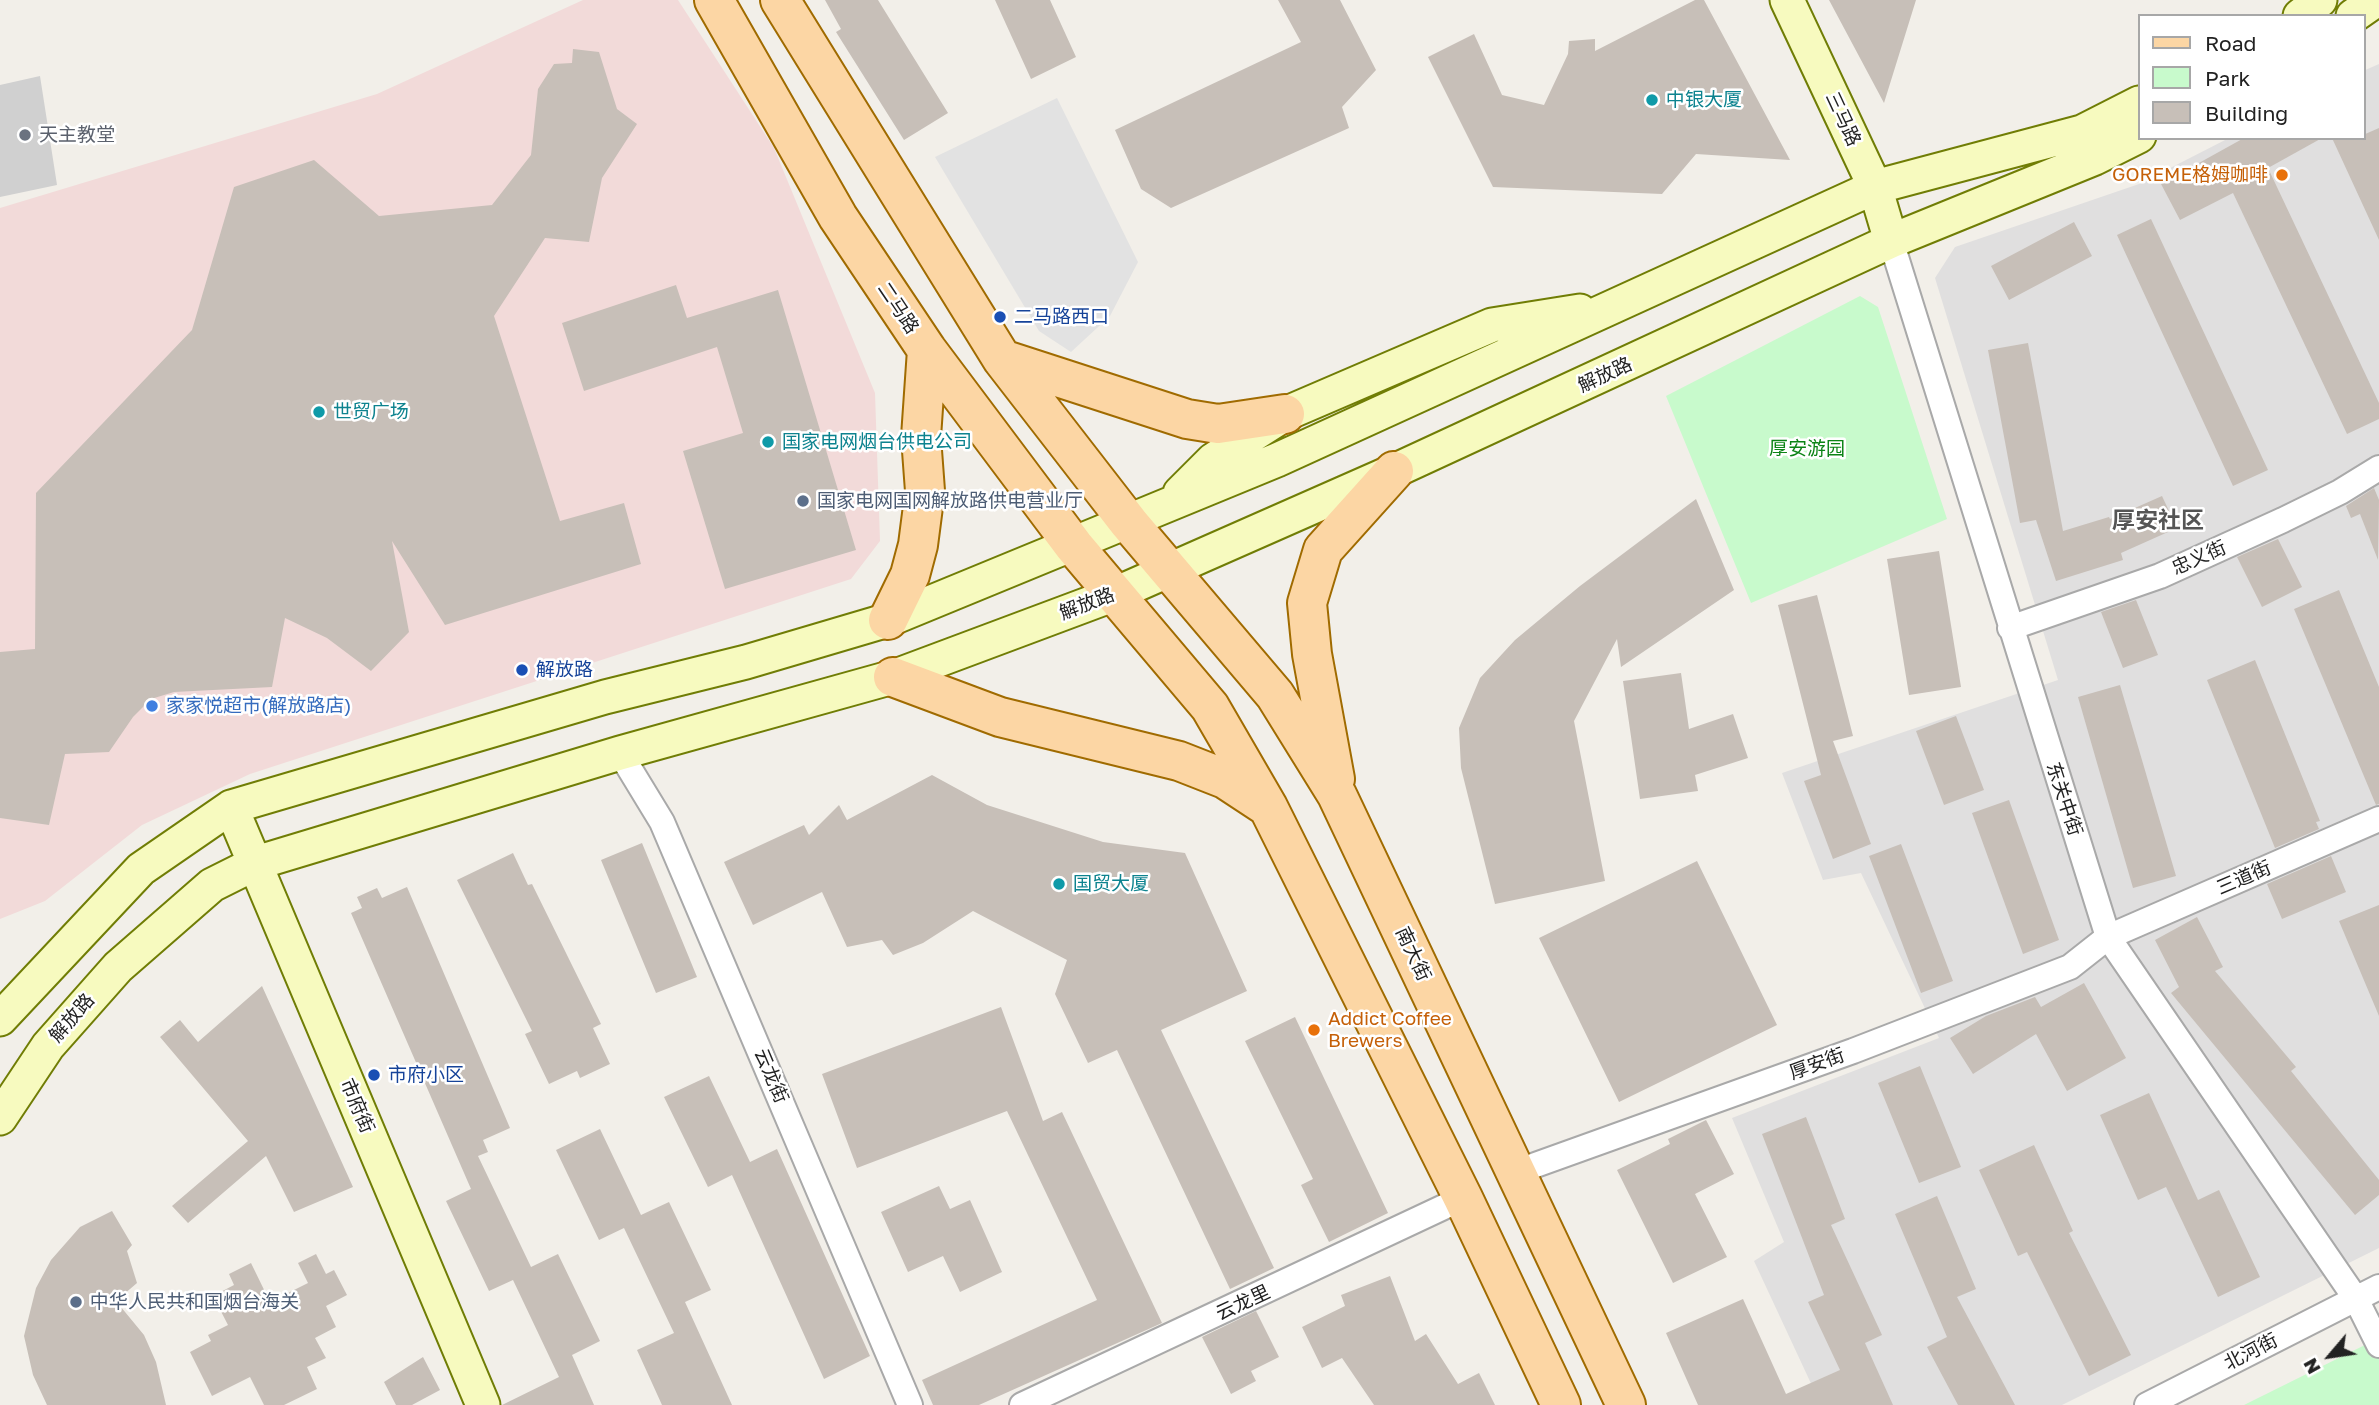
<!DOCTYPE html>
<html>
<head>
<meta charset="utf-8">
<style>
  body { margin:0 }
  #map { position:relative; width:2379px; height:1405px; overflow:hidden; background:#f2efe9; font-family:"Golos Text",sans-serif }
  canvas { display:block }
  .legend { position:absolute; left:2138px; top:14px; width:228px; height:126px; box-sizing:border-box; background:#fff; border:2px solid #a7a7a7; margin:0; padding:9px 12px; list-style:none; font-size:21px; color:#222 }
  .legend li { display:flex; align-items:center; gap:14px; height:35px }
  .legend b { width:35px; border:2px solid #a7a7a7 }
  .north { position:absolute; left:2295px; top:1321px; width:70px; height:70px; -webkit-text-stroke:5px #fff; paint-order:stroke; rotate:241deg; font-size:19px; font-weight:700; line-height:28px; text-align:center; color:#222 }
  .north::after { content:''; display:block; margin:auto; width:24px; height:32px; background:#222; clip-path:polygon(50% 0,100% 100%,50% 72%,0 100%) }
</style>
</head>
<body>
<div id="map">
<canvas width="2379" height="1405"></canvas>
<ul class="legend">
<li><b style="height:9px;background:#fcd6a4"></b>Road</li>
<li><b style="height:19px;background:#c8facc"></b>Park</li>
<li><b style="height:19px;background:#c7bfb8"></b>Building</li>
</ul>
<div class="north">N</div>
</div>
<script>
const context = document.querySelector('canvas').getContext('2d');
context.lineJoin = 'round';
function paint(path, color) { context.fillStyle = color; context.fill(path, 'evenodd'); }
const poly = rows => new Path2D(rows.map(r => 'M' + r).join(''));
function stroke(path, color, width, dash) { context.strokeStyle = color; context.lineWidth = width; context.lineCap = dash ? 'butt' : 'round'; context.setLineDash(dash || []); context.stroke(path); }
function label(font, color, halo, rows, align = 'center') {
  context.font = font + ' "Golos Text","Noto Sans SC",sans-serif'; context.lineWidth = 5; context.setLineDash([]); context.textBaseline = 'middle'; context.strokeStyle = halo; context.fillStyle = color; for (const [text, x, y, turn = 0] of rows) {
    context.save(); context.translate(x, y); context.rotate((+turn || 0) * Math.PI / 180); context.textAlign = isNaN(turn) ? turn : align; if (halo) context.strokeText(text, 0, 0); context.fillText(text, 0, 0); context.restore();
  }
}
paint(poly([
  [2379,64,2379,1248,2062,1405,1821,1405,1754,1261,1784,1242,1732,1118,1939,1038,1861,873,1823,880,1782,773,2058,680,1935,278,1955,247,2139,184,2229,138,2363,138,2363,71]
]), '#e0dfdf');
paint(poly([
  [583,0,678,0,774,148,875,393,880,541,851,579,250,774,142,825,45,901,0,919,0,208,377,94]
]), '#f2dad9');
paint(poly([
  [40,76,57,185,0,197,0,85]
]), '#d0d0d0');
paint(poly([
  [1860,296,1878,307,1947,519,1751,603,1666,396],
  [2379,1338,2379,1405,2244,1405]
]), '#c8facc');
paint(poly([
  [1057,98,1138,262,1110,316,1071,352,1039,331,935,157]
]), '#e2e2e2');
paint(poly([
  [825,0,878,0,948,113,904,140,836,32,841,29],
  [995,0,1050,0,1076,57,1031,79],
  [1278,0,1340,0,1376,70,1342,107,1349,128,1171,208,1141,189,1115,130,1301,42],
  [1695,0,1704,0,1790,160,1696,154,1662,194,1493,187,1428,57,1474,34,1502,95,1544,105,1568,54,1569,41,1595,39,1595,51],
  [1829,0,1916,0,1884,103],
  [573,49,599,52,617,109,637,124,602,178,589,242,545,238,494,316,560,521,624,503,641,564,445,625,392,541,409,632,371,671,327,638,285,618,272,687,174,692,151,699,133,717,109,752,65,754,49,825,0,818,0,652,35,649,36,493,192,330,234,187,314,160,379,216,492,205,531,155,538,89,554,64,572,63],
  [2379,128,2379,240,2332,138,2363,138,2363,135],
  [2244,138,2322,138,2268,168,2379,403,2379,419,2347,434,2233,193,2180,220,2161,184],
  [2151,219,2268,470,2233,486,2117,235],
  [2074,222,2092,256,2009,300,1991,266],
  [676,285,687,318,778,290,856,550,725,589,683,451,743,433,717,347,584,391,562,323],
  [2028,343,2063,531,2109,517,2110,519,2162,496,2177,528,2121,553,2123,560,2056,581,2036,520,2020,523,1988,350],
  [2374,488,2379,500,2378,560,2360,514,2351,518,2346,506],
  [1696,499,1734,590,1621,667,1617,639,1574,721,1605,881,1495,904,1461,768,1459,728,1480,678,1515,640,1580,586],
  [2278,539,2302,587,2262,607,2237,557],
  [1939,551,1961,687,1909,695,1887,559],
  [2339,590,2379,687,2379,804,2376,805,2294,609],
  [1817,595,1853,736,1833,741,1871,844,1833,859,1804,781,1821,775,1778,605],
  [2136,600,2158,655,2123,668,2101,612],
  [2255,660,2320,821,2316,822,2319,829,2275,848,2207,680],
  [1681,673,1689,729,1733,714,1748,758,1695,775,1698,791,1640,799,1623,681],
  [2120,685,2176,876,2133,888,2078,697],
  [1956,716,1984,790,1944,805,1916,731],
  [932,775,987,805,1103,842,1185,853,1247,991,1161,1030,1274,1268,1230,1289,1117,1050,1088,1063,1055,994,1067,960,973,911,923,943,893,955,882,940,847,947,822,892,753,925,724,862,804,825,809,835,839,805,847,820],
  [2009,800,2059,940,2023,954,1972,813],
  [642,843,697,977,656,993,601,860],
  [1901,844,1953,981,1921,993,1869,856],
  [513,853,528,885,532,884,601,1024,593,1028,610,1064,580,1078,577,1071,549,1084,525,1034,532,1031,457,880],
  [2331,856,2346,892,2282,919,2267,884],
  [1697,861,1777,1025,1619,1102,1539,938],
  [407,887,510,1128,483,1140,488,1152,478,1156,531,1267,558,1254,600,1341,572,1355,594,1405,502,1405,559,1377,513,1280,489,1291,446,1201,471,1189,351,913,362,908,357,897,377,888,382,898],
  [2379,905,2379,1016,2339,921],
  [2197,917,2223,967,2215,971,2296,1067,2291,1071,2379,1180,2379,1195,2355,1215,2171,993,2179,987,2155,940],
  [2084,983,2126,1058,2067,1091,2036,1034,1973,1074,1950,1038,1986,1016,2035,997,2041,1007],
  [262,986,353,1187,294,1212,266,1156,188,1223,172,1206,248,1141,160,1037,180,1020,198,1042],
  [1001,1007,1043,1121,1062,1112,1162,1323,979,1405,933,1405,922,1380,1097,1300,1007,1111,857,1168,822,1074],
  [1295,1017,1388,1213,1329,1242,1301,1185,1313,1179,1245,1041],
  [1920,1066,1961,1167,1919,1183,1878,1083],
  [709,1076,750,1162,777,1149,870,1356,824,1379,732,1175,708,1187,664,1097],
  [2149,1093,2198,1200,2219,1190,2260,1277,2218,1297,2166,1187,2138,1200,2100,1115],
  [1806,1117,1845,1219,1831,1225,1882,1335,1865,1343,1893,1405,1698,1405,1666,1333,1743,1299,1786,1394,1840,1370,1808,1302,1824,1295,1762,1134],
  [1706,1120,1734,1174,1695,1194,1727,1257,1673,1283,1617,1170,1670,1144,1668,1139],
  [600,1129,641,1215,669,1202,711,1290,685,1302,732,1405,662,1405,637,1350,674,1333,624,1228,599,1240,556,1150],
  [2034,1145,2073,1231,2069,1233,2131,1355,2089,1376,2027,1252,2018,1256,1979,1170],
  [939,1186,950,1209,970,1200,1002,1272,960,1292,943,1256,908,1272,881,1212],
  [1937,1196,1976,1289,1957,1297,2015,1405,1958,1405,1927,1347,1947,1337,1895,1214],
  [112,1211,132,1245,127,1251,137,1283,116,1301,144,1335,156,1362,166,1405,47,1405,33,1375,24,1336,36,1288,51,1260,80,1227],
  [316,1254,326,1274,334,1270,347,1295,326,1306,336,1327,315,1338,326,1358,307,1367,317,1389,284,1405,264,1405,250,1377,212,1396,190,1352,211,1341,208,1335,228,1325,213,1296,234,1285,229,1274,251,1263,270,1302,308,1283,298,1263],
  [1390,1276,1415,1341,1426,1334,1458,1384,1479,1373,1495,1405,1374,1405,1342,1358,1322,1368,1302,1327,1345,1306,1341,1295],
  [1256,1311,1279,1357,1251,1371,1256,1381,1231,1394,1202,1337],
  [423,1357,440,1390,412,1405,396,1405,384,1382]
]), '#c7bfb8');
const street = poly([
  [1891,241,2108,937,2356,1299,2379,1345],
  [2010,628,2160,576,2283,520,2340,492,2379,468],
  [620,753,662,822,910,1405],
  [1516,1172,1853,1051,2070,967,2108,937,2379,819],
  [1022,1405,1463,1198],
  [2147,1405,2379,1287]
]);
const secondary = poly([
  [1787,0,1875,187,1891,241],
  [2300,16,2320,0],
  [2353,16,2376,0],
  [1180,493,1213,460,1285,414,1492,325,1580,311],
  [231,807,483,1405],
  [0,1019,141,869,231,807,605,697,746,662,888,620,1277,460,1875,187,2082,132,2139,103],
  [0,1118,48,1046,118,967,212,885,256,863,620,753,893,677,1115,594,1394,471,1891,241,2095,158,2139,136]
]);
const primary = poly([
  [714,0,838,217,927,350,1074,546,1210,707,1268,807,1463,1198,1561,1405],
  [780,0,1002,359,1129,523,1275,695,1337,795,1626,1405],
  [1002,359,1187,419,1218,424,1285,414],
  [888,620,910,575,918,545,925,491,921,437,927,350],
  [893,677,1000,717,1179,761,1225,779,1263,804],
  [1335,779,1312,654,1307,603,1323,550,1394,471]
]);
stroke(street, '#a9a9a9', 28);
stroke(secondary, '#707d05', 37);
stroke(primary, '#a06b00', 42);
stroke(street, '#fff', 24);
stroke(secondary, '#f7fabf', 33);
stroke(primary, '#fcd6a4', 38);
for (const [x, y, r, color] of [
  [1652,100,7,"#0f9aa8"],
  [25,135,7,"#6b7280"],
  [2282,175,7,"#e8710a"],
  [1000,317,7,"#1a4fb4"],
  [319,412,7,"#0f9aa8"],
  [768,442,7,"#0f9aa8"],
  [803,501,7,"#5c6f8a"],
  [522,670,7,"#1a4fb4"],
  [152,706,7,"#3f7fe0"],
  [1059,884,7,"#0f9aa8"],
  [1314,1030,7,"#e8710a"],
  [374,1075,7,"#1a4fb4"],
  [76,1302,7,"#5c6f8a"]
]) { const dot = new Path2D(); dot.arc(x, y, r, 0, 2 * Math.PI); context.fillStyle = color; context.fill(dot); stroke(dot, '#fff', 2.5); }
label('19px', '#0d838f', '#fff', [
  ["中银大厦",1666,100],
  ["世贸广场",333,412],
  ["国家电网烟台供电公司",782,442],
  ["国贸大厦",1073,884]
], 'left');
label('19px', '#222', '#fff', [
  ["三马路",1843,119,65],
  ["二马路",898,308,56],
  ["解放路",1605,375,-25],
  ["忠义街",2199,558,-24],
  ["解放路",1087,604,-21],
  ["东关中街",2064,799,72],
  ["三道街",2244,878,-23],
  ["南大街",1413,954,65],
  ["解放路",72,1018,-49],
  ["厚安街",1817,1064,-20],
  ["云龙街",771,1076,67],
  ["市府街",357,1106,67],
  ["云龙里",1243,1303,-25],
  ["北河街",2251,1352,-27]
]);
label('19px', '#5b616d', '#fff', [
  ["天主教堂",39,135]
], 'left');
label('19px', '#c56008', '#fff', [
  ["GOREME格姆咖啡",2268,175],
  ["Addict Coffee",1328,1019,"left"],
  ["Brewers",1328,1041,"left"]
], 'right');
label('19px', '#164399', '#fff', [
  ["二马路西口",1014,317],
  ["解放路",536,670],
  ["市府小区",388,1075]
], 'left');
label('19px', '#0c8416', '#fff', [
  ["厚安游园",1807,449]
]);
label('19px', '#4e5e75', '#fff', [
  ["国家电网国网解放路供电营业厅",817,501],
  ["中华人民共和国烟台海关",90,1302]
], 'left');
label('19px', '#366cbe', '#fff', [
  ["家家悦超市(解放路店)",166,706]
], 'left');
label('bold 23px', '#555', '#fff', [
  ["厚安社区",2158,521]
]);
</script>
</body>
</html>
